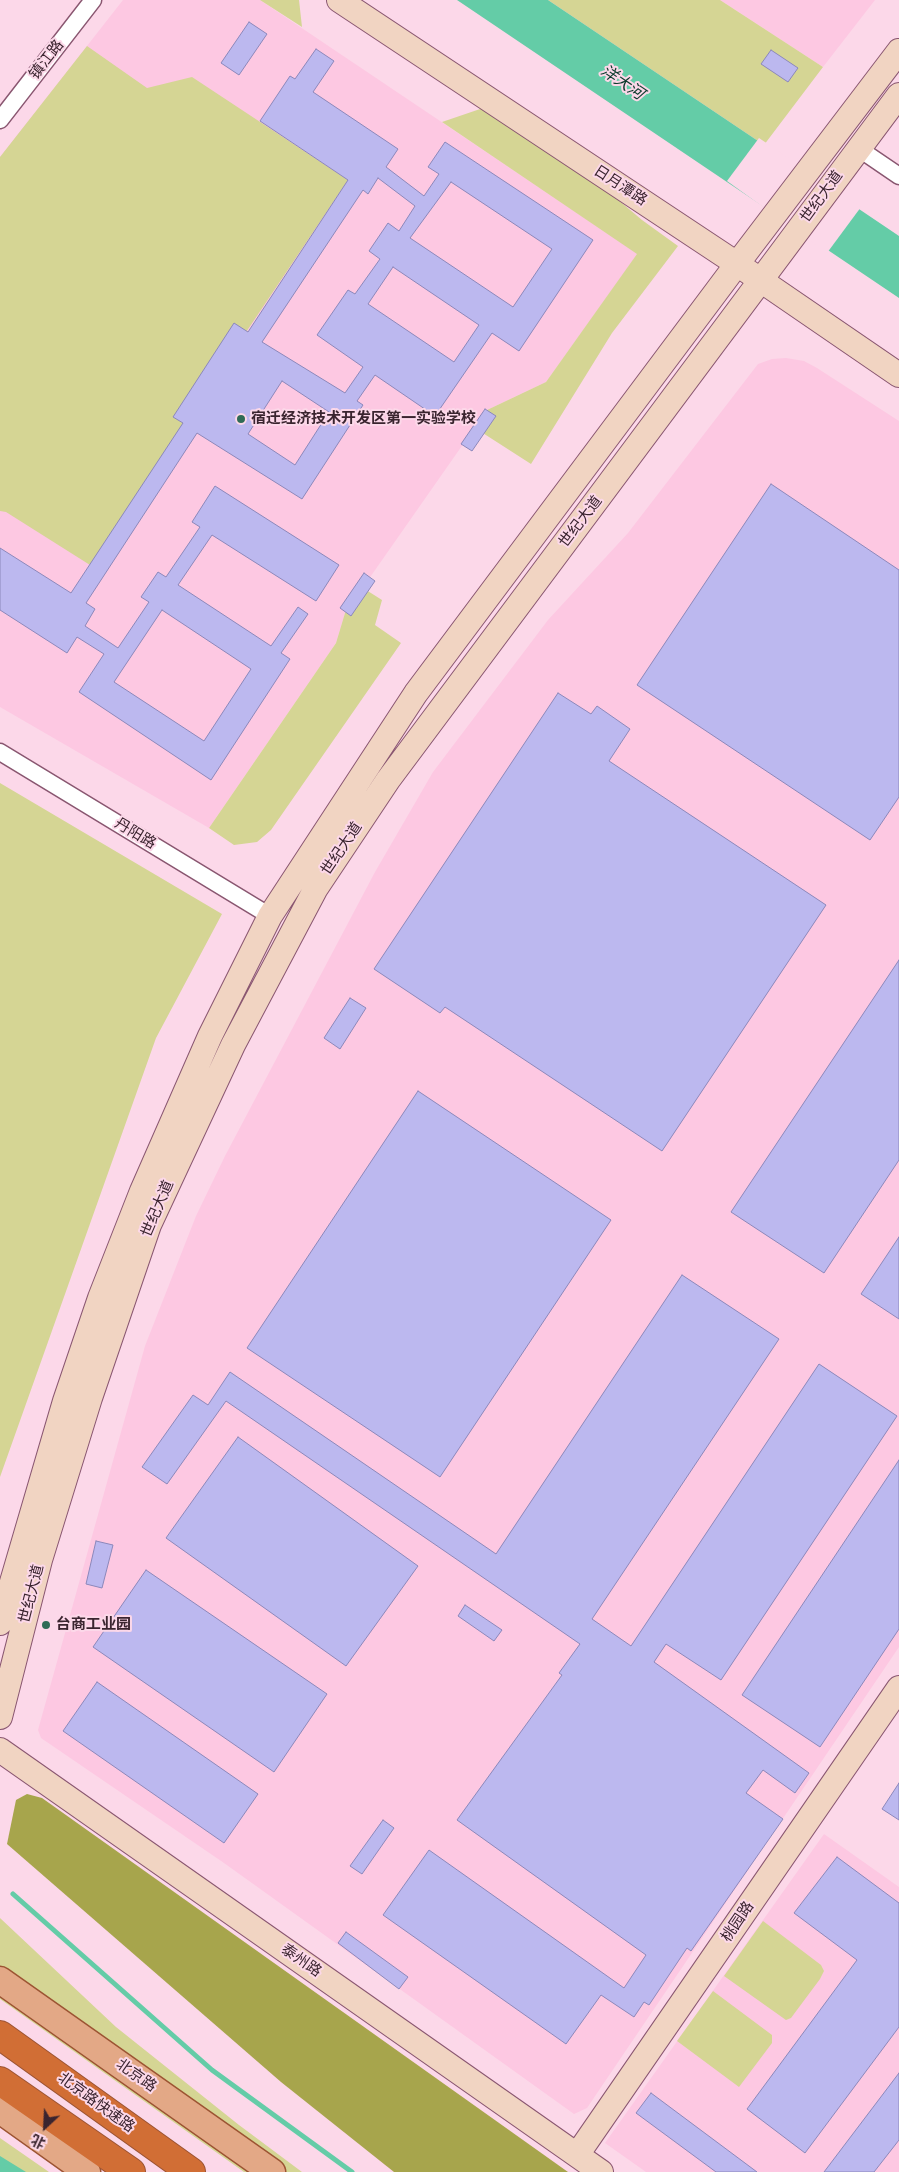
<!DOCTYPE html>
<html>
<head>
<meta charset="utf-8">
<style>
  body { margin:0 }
  #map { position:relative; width:899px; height:2172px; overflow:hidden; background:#fcd8e9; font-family:Signika,"Noto Sans SC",sans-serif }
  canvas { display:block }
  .north { position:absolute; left:20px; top:2102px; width:50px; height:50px; -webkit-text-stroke:4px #fcd8e9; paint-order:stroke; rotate:205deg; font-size:14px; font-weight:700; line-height:20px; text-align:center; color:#3a242f }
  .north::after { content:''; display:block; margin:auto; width:18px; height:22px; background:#3a242f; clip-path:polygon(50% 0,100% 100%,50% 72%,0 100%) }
</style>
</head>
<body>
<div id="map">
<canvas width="899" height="2172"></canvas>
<div class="north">北</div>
</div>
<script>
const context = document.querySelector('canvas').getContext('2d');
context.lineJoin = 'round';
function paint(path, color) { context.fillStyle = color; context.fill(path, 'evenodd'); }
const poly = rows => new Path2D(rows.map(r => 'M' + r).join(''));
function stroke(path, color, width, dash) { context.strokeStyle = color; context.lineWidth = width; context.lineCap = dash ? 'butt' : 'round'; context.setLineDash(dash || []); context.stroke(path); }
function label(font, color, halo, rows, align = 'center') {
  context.font = font + ' Signika,"Noto Sans SC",sans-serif'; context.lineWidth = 4; context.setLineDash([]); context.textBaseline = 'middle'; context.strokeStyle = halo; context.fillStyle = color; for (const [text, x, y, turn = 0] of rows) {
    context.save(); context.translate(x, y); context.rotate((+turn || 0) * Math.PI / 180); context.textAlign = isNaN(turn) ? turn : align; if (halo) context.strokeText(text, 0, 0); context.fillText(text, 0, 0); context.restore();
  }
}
paint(poly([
  [123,0,260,0,638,254,546,382,487,410,345,613,336,643,209,828,0,707,0,157],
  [720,0,875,0,823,67],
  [786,358,804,361,817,368,899,421,899,1647,587,2108,574,2114,224,1863,41,1738,38,1730,145,1346,196,1216,225,1156,375,872,433,772,548,620,628,533,758,364,772,359],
  [824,1834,899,1887,899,2172,646,2172,605,2143]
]), '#fdc8e2');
paint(poly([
  [260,0,299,0,302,27],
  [548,0,720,0,823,67,764,145],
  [87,46,147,88,192,77,348,180,90,565,6,512,0,511,0,157],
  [483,108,616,198,642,220,678,246,612,333,531,464,475,428,487,410,546,382,637,254,442,122],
  [363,588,382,600,375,625,401,643,271,830,257,842,234,845,209,828,336,643,345,613],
  [0,783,222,914,156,1038,0,1477],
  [0,1918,116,2027,239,2125,302,2172,244,2172,0,1999],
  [763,1921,821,1965,824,1971,820,1979,791,2018,786,2020,724,1976],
  [713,1991,772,2035,772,2043,739,2087,677,2041],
  [0,2138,49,2172,0,2172]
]), '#d5d594');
paint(poly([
  [27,1794,42,1798,568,2172,394,2172,281,2082,7,1844,16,1800]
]), '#a7a54c');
paint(poly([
  [457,0,548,0,764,145,899,236,899,298],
  [0,2156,26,2172,0,2172]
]), '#64cca7');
paint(poly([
  [759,138,861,207,827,253,727,181]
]), '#fcd8e9');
stroke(poly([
  [13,1894,212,2070,352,2172]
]), '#64cca7', 5);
const building = poly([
  [249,22,267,34,239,75,221,63,249,22],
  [316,49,334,61,313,92,398,149,386,167,424,196,439,174,428,167,445,142,593,240,519,351,492,333,435,416,375,375,357,401,363,405,302,499,197,433,86,603,95,609,85,626,118,648,149,602,141,597,158,572,166,577,200,527,192,522,215,486,339,565,316,601,212,535,178,585,271,646,298,607,308,614,281,653,290,659,211,780,79,692,104,654,77,637,67,653,0,610,0,548,71,593,183,423,173,417,234,323,248,332,348,180,260,121,290,76,295,79,316,49],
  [378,178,415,206,399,231,388,223,369,251,380,259,355,294,348,290,317,335,363,367,345,393,262,342,363,190,368,194,378,178],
  [451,182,552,249,513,307,410,238,451,182],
  [393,267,479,325,454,362,368,304,393,267],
  [282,381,329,412,295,465,248,434,282,381],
  [162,610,251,669,204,741,114,682,162,610],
  [771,50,798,68,788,82,761,64,771,50],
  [485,409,496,416,472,451,461,444,485,409],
  [771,484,899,570,899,797,870,840,637,685,771,484],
  [364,573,375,581,351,616,340,608,364,573],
  [558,693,591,714,597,706,630,729,609,761,826,905,662,1151,445,1007,440,1013,374,969,558,693],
  [899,960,899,1160,824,1273,731,1212,899,960],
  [350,998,366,1008,340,1049,324,1038,350,998],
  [418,1091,611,1220,440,1477,247,1348,418,1091],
  [899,1237,899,1319,861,1294,899,1237],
  [682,1275,779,1339,592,1619,631,1646,819,1364,897,1416,721,1680,666,1644,654,1662,809,1773,795,1793,763,1770,746,1793,783,1819,691,1951,687,1948,649,2005,644,2002,634,2017,601,1995,566,2044,383,1915,429,1850,624,1988,646,1955,457,1820,562,1675,559,1673,580,1644,226,1401,167,1484,142,1467,193,1395,208,1405,230,1372,496,1554,682,1275],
  [238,1437,418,1566,346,1666,166,1538,238,1437],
  [899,1460,899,1629,820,1747,742,1695,899,1460],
  [96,1541,113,1545,102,1588,86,1584,96,1541],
  [146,1570,327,1694,274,1772,93,1647,146,1570],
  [465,1605,502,1630,494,1641,458,1616,465,1605],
  [97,1682,258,1794,224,1843,63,1731,97,1682],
  [899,1783,899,1820,882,1809,899,1783],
  [383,1820,394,1828,362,1874,350,1866,383,1820],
  [837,1857,899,1903,899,2027,805,2153,747,2109,857,1960,794,1913,837,1857],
  [346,1932,408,1977,399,1989,338,1943,346,1932],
  [899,2073,899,2140,874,2172,824,2172,899,2073],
  [651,2093,757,2172,716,2172,636,2113,651,2093]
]);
paint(building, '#bcb8ef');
stroke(building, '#8c88bb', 1);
const street = poly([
  [0,120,93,0],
  [858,148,899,176],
  [0,752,270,916]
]);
const secondary = poly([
  [339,0,737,264,899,375],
  [0,1623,65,1401,100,1298,142,1191,210,1036,270,916,416,693,737,264,899,51],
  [0,1717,40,1560,90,1398,149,1225,233,1045,316,888,388,780,899,95],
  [0,1750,601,2172],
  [577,2155,899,1688]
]);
const primary = poly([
  [0,1980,272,2172],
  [0,2110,87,2172]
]);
const highway = poly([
  [0,2035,191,2172],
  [0,2081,131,2172]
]);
stroke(street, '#895670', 19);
stroke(secondary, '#895670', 26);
stroke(primary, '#9c5433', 29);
stroke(highway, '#9c5433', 30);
stroke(street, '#fff', 16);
stroke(secondary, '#f1d4c2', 24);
stroke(primary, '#e3a886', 26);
stroke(highway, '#d16e35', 28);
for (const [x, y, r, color] of [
  [241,419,5,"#2f6b56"],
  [46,1625,5,"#2f6b56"]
]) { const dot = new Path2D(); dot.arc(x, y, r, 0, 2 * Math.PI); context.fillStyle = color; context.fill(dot); stroke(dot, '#fcd8e9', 2); }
label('15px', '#3a242f', '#fcd8e9', [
  ["镇江路",47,60,-52],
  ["日月潭路",620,186,33],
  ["世纪大道",822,197,-54],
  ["世纪大道",581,522,-53],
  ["丹阳路",135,834,31],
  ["世纪大道",342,849,-56],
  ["世纪大道",158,1209,-67],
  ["世纪大道",32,1594,-76],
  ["桃园路",738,1922,-56],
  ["泰州路",301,1961,35],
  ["北京路",136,2076,35],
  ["北京路快速路",96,2103,36]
]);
label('bold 15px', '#3a242f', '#fcd8e9', [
  ["宿迁经济技术开发区第一实验学校",251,419],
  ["台商工业园",56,1625]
], 'left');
label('italic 16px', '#0b3b2c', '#fcd8e9', [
  ["洋大河",622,83,34]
]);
</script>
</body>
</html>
